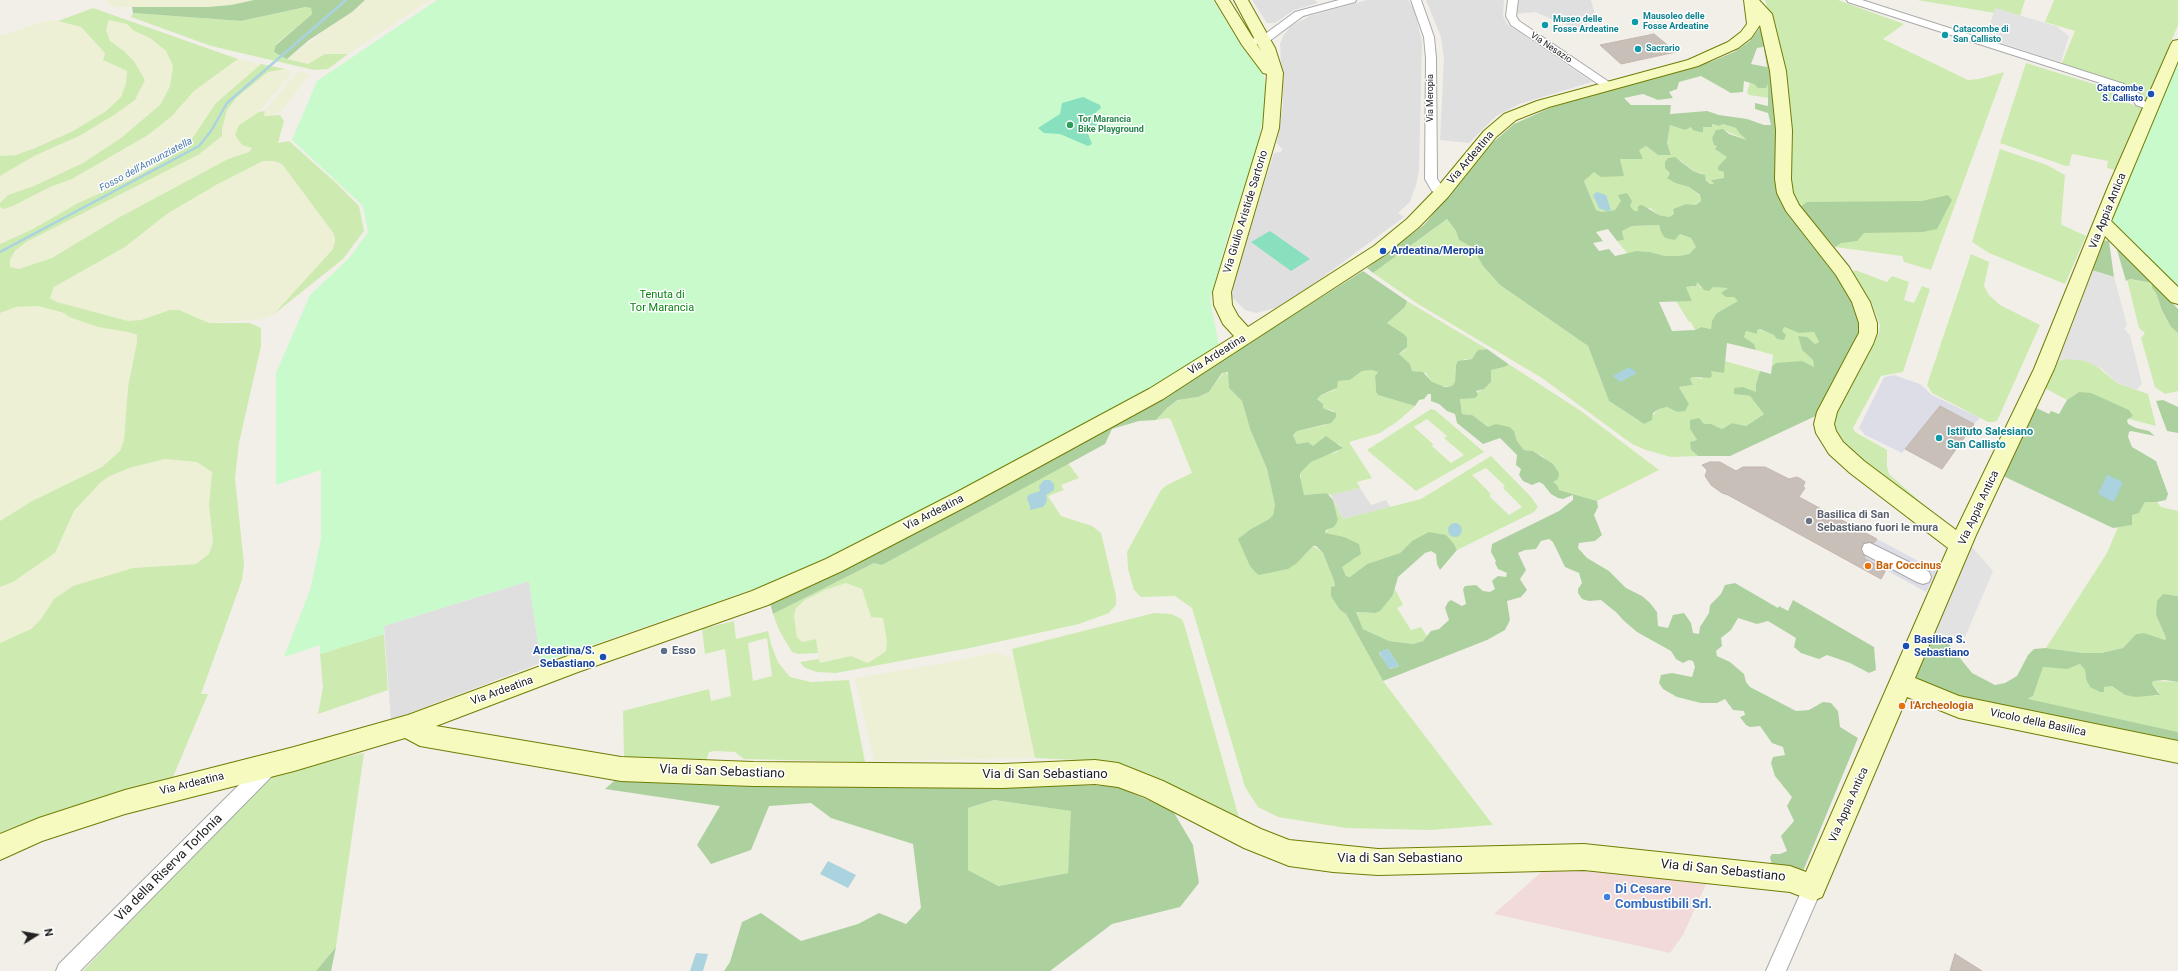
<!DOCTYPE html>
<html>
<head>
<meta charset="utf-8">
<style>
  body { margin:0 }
  #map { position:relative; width:2178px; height:971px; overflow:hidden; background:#f2efe9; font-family:Roboto,sans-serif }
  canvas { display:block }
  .north { position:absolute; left:16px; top:915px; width:40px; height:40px; -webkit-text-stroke:3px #fff; paint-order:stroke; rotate:79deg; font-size:11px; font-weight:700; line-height:16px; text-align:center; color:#222 }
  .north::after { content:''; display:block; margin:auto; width:14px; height:18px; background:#222; clip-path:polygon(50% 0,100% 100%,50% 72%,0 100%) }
</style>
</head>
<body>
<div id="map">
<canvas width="2178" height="971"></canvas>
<div class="north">N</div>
</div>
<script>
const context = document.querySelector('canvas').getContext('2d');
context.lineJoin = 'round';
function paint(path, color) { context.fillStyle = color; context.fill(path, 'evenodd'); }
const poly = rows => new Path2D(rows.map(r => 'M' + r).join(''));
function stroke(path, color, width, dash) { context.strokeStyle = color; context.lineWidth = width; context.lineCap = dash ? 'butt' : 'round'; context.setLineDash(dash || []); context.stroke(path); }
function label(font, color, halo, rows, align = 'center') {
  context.font = font + ' Roboto,sans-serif'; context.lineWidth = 3; context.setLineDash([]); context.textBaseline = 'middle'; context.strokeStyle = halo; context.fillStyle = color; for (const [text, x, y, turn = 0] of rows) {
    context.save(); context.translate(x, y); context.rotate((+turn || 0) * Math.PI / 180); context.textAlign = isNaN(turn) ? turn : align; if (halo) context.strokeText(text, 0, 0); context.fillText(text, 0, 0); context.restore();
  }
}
paint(poly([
  [1252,0,1315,0,1318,3,1294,10,1275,23,1267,23],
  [1367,0,1408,0,1414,8,1422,42,1419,170,1416,185,1410,202,1398,213,1404,217,1312,285,1276,308,1256,313,1245,310,1232,297,1234,276,1274,153,1281,152,1282,149,1277,143,1283,105,1280,44,1283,36,1291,26,1310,16],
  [1426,0,1504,0,1503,16,1507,24,1592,82,1519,104,1496,116,1469,143,1440,140,1444,59,1441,37],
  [1518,0,1591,0,1597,21,1579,27,1571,27,1535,12,1516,14],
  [1360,488,1371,505,1386,500,1390,507,1343,519,1331,495],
  [529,581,541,663,391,720,384,626]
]), '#e0dfdf');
paint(poly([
  [1547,867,1708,880,1683,935,1670,953,1494,914]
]), '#f2dad9');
paint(poly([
  [109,0,254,0,231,5,208,7,115,7,108,5],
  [365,0,430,0,348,54,325,54,309,64,287,59],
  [48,20,58,21,81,27,105,53,103,60,127,71,126,83,121,97,106,111,73,131,35,148,16,155,0,156,0,36],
  [109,20,127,24,134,31,150,38,166,51,173,66,170,86,161,104,121,138,83,163,34,186,8,195,0,203,0,176,36,155,79,136,145,79,134,61,124,51,110,41,106,30],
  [238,59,261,64,216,103,189,143,167,159,130,180,78,203,33,229,0,244,0,207,3,209,13,206,50,187,72,179,148,135,172,116,194,91],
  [277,69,285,69,290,71,291,74,259,112,239,125,252,148,249,152,228,159,118,218,52,258,19,269,10,267,10,260,15,251,26,242,222,129,227,110,237,97,268,72],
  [299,71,309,75,280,113,263,116,265,111,280,92],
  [263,161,274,161,282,164,334,234,335,241,333,249,274,314,263,319,209,323,179,310,170,310,141,320,128,321,57,302,50,298,54,287,125,247,167,214,216,185],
  [38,306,137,335,137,342,128,387,124,440,120,451,102,467,32,501,0,521,0,313,16,307],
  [165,459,197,462,212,472,209,505,213,542,209,554,196,564,133,568,54,599,41,619,31,629,0,643,0,587,13,582,55,553,74,511,100,483,108,477,129,468],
  [846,583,862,589,871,617,883,618,887,642,886,651,868,663,851,656,819,663,816,639,802,642,797,637,794,616,796,608,805,600,825,590],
  [996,652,1014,659,1035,758,874,761,855,678,950,662]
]), '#eef0d5');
paint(poly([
  [1765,0,1838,0,1904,24,1883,39,1968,80,1979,79,2004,72,1931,270,1904,262,1902,256,1835,247,1800,207,1794,196,1792,185,1791,139,1772,25],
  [1917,0,2025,0,2020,16,1996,9,1995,13],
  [2054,0,2178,0,2178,25,2146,101,2129,88,2061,65,2075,31,2045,22],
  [307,7,311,8,312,14,276,44,287,59,308,64,325,54,348,54,328,69,314,70,211,46,131,17,133,13,241,21],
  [93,8,238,59,194,91,172,116,148,135,72,179,50,187,13,206,3,209,0,207,0,203,8,195,34,186,83,163,121,138,161,104,170,86,173,66,166,51,150,38,134,31,127,24,109,20,106,30,110,41,124,51,134,61,145,80,135,100,114,115,79,136,36,155,0,176,0,156,16,155,35,148,73,131,106,111,121,97,126,83,127,71,103,60,105,53,81,27,58,21],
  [2026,63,2110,89,2122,99,2122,101,2144,108,2115,170,2107,168,2108,161,2072,154,2069,166,2066,166,2000,143],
  [261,64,285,69,268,72,237,97,227,110,222,129,222,136,198,155,26,242,15,251,10,260,10,267,19,269,52,258,118,218,228,159,249,152,252,148,242,145,235,135,239,125,259,112,265,111,264,116,280,115,284,121,278,143,289,141,336,183,359,206,364,231,343,259,274,314,333,249,335,241,334,234,282,164,274,161,263,161,216,185,167,214,125,247,54,287,50,298,57,302,128,321,141,320,170,310,179,310,209,323,250,323,261,328,261,346,239,443,235,478,244,564,242,580,201,694,208,694,170,784,0,839,0,643,31,629,41,619,54,599,73,586,133,568,196,564,209,554,213,542,209,505,212,472,197,462,165,459,129,468,108,477,100,483,74,511,55,553,13,582,0,587,0,521,32,501,102,467,120,451,124,440,128,387,137,342,137,335,128,332,98,327,69,317,64,313,38,306,16,307,0,313,0,244,33,229,78,203,130,180,167,159,189,143,216,103],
  [1750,83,1768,83,1769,98,1749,95,1747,92],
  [1711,124,1719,126,1723,124,1736,128,1739,133,1749,141,1726,131,1716,130,1715,134,1718,151,1728,157,1726,158,1724,178,1711,180,1714,184,1710,184,1702,173,1693,171,1680,160,1667,177,1675,183,1689,187,1700,196,1701,201,1696,205,1686,204,1673,209,1674,214,1669,217,1659,215,1650,208,1634,212,1622,201,1615,210,1602,212,1596,210,1584,181,1594,171,1623,176,1620,159,1643,159,1638,149,1646,146,1658,155,1671,154,1667,143,1670,125,1685,130,1691,126,1703,127],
  [2000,149,2047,165,2065,175,2061,223,2062,225,2086,236,2065,284,1989,253,1972,242],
  [1447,219,1456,231,1460,240,1472,247,1483,266,1500,285,1588,346,1609,401,1633,417,1644,424,1659,409,1667,407,1677,412,1689,404,1679,387,1693,385,1690,379,1693,377,1702,379,1710,370,1723,373,1725,361,1760,371,1756,384,1756,392,1742,396,1750,396,1765,413,1746,426,1732,423,1722,429,1711,424,1690,429,1697,440,1691,450,1698,456,1671,457,1646,450,1632,444,1542,378,1418,304,1373,273],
  [1659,225,1661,232,1675,240,1680,234,1691,238,1696,247,1689,254,1679,256,1665,256,1650,252,1638,251,1628,254,1617,241,1624,240,1622,231,1632,226],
  [1971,254,1989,262,1984,286,1989,295,2000,305,2040,325,1997,421,1993,422,1988,422,1932,393,1927,385],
  [1855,270,1887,282,1892,276,1909,282,1904,300,1914,303,1922,286,1930,289,1903,372,1881,376,1853,428,1855,432,1887,450,1887,467,1889,474,1939,518,1850,455,1831,429,1839,400,1879,333,1880,325,1872,304,1852,273],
  [2127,279,2152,283,2152,288,2156,293,2162,312,2171,327,2178,333,2178,391,2165,394,2155,387,2141,338,2145,333,2139,328],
  [1697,282,1701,288,1723,286,1729,288,1726,297,1734,297,1739,301,1717,313,1711,329,1701,327,1695,330,1691,322,1689,322,1676,301,1692,301,1686,287,1693,287],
  [1407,301,1487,349,1482,349,1472,359,1465,359,1456,365,1455,382,1452,386,1438,386,1432,382,1426,373,1412,371,1410,364,1399,355,1405,350,1404,334,1387,323,1405,307],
  [1784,327,1799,333,1814,332,1819,342,1815,344,1798,336,1802,350,1813,360,1814,368,1793,363,1776,363,1772,366,1773,355,1756,350,1754,344,1744,337,1746,331,1757,334,1757,330,1759,329,1774,335],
  [2064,359,2080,359,2094,364,2117,383,2148,394,2156,426,2129,419,2133,416,2118,405,2079,392,2067,400,2041,386,2056,362],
  [1507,363,1581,411,1659,470,1597,501,1559,490,1552,482,1544,457,1533,451,1524,450,1517,441,1514,431,1488,427,1468,414,1462,414,1460,399,1484,389,1491,382,1491,370,1504,367,1507,365],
  [1372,370,1378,371,1375,376,1376,392,1378,395,1415,406,1398,421,1380,433,1349,442,1372,478,1357,482,1360,488,1331,495,1327,493,1304,495,1301,483,1301,472,1311,462,1324,455,1337,452,1341,445,1333,443,1331,439,1313,446,1308,442,1297,444,1293,435,1297,431,1325,425,1332,420,1334,411,1323,408,1321,402,1317,399,1321,395,1335,390,1338,381,1350,380,1362,371],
  [1224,372,1229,375,1229,388,1242,401,1250,429,1267,469,1275,505,1273,515,1269,519,1251,529,1297,563,1313,546,1323,553,1334,581,1340,610,1346,614,1383,681,1493,825,1430,830,1346,828,1278,817,1258,807,1245,787,1192,608,1175,596,1141,597,1134,590,1128,569,1127,552,1161,490,1167,485,1192,473,1171,420,1168,418,1156,420,1167,408,1179,400,1198,397,1209,392],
  [1431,409,1435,410,1484,452,1416,491,1367,450],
  [1427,419,1447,436,1444,438,1464,455,1451,463,1432,446,1433,444,1414,427],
  [1491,456,1531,497,1538,507,1534,512,1457,550,1454,544,1412,541,1400,553,1367,564,1350,577,1345,575,1342,567,1343,565,1356,558,1325,533,1338,520,1333,500,1343,519,1421,499],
  [1486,468,1505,486,1503,488,1522,507,1509,515,1489,496,1491,494,1472,475],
  [1068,463,1079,478,1061,485,1064,490,1048,496,1061,516,1092,526,1101,533,1116,596,1116,605,1109,613,1079,624,970,648,836,673,817,672,805,668,800,662,819,659,820,663,851,656,868,663,886,651,887,642,883,618,871,617,862,589,846,583,825,590,805,600,796,608,794,616,797,637,802,642,816,639,818,653,798,654,792,652,779,630,773,614,874,563,882,565],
  [2145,502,2157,502,2161,507,2178,511,2178,596,2175,595,2156,615,2166,638,2165,640,2144,633,2136,634,2123,648,2101,653,2083,653,2046,648,2107,553,2118,527,2132,525,2132,514,2139,513],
  [1395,589,1403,605,1397,608,1411,630,1421,627,1427,636,1423,641,1413,644,1389,641,1363,629,1356,612,1368,613,1393,595],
  [1154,613,1171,614,1182,619,1185,627,1239,818,1232,817,1167,783,1123,764,1097,761,1035,758,1012,649],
  [734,621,736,639,768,631,771,644,778,662,790,677,811,682,849,680,865,762,744,759,735,752,715,751,709,752,705,765,624,759,623,711,709,689,711,701,731,696,725,649,705,654,702,629],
  [767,638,772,676,753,681,748,643],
  [384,634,388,690,318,714,323,687,320,654],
  [2080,664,2085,670,2086,679,2104,687,2112,685,2125,695,2158,696,2159,692,2152,684,2153,681,2178,682,2178,732,2028,700,2033,696,2043,667,2067,668],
  [364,753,336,947,316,971,83,971,268,775],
  [994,800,1072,811,1068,873,997,886,968,870,968,808]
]), '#cdebb0');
paint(poly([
  [254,0,365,0,352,12,309,40,287,59,274,52,276,45,312,14,311,8,306,7,241,21,133,13,132,7,208,7,231,5],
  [1763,24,1769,46,1757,48,1751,64,1767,67,1764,49,1770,49,1780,122,1775,139,1780,144,1780,184,1847,283,1865,331,1820,414,1730,456,1698,456,1691,450,1690,442,1697,440,1690,429,1690,420,1699,418,1704,424,1711,424,1722,429,1732,423,1746,426,1764,414,1750,396,1734,394,1734,388,1743,387,1756,392,1756,384,1760,371,1771,374,1772,366,1776,363,1802,361,1814,367,1813,360,1802,350,1798,336,1807,337,1815,344,1819,342,1814,332,1799,333,1784,327,1782,331,1786,335,1784,340,1777,339,1774,335,1760,329,1757,330,1757,334,1746,331,1744,337,1754,344,1756,350,1727,343,1724,373,1711,371,1712,376,1710,378,1693,377,1690,379,1693,385,1679,387,1689,404,1685,411,1677,412,1667,407,1659,409,1653,413,1652,420,1644,424,1609,401,1588,346,1500,285,1483,266,1472,247,1459,240,1456,231,1447,219,1373,273,1367,268,1424,225,1491,144,1514,124,1552,107,1713,61,1734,52,1750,41],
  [1701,76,1731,93,1743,92,1744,81,1754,84,1758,88,1766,88,1768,84,1768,106,1755,103,1755,109,1768,113,1771,125,1764,125,1747,119,1719,115,1707,111,1670,114,1671,105,1631,105,1624,98,1643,94,1658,100,1673,98,1669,92,1677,89,1679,82],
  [1712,124,1719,126,1723,124,1736,128,1739,133,1747,140,1729,134,1723,129,1716,130,1712,138,1714,145,1717,146,1715,149,1727,157,1718,167,1718,170,1724,172,1724,178,1711,180,1714,184,1710,184,1706,180,1705,175,1693,171,1675,157,1668,158,1665,162,1665,168,1670,173,1667,178,1675,183,1689,187,1700,195,1701,201,1696,205,1686,204,1673,209,1674,214,1669,217,1659,215,1642,205,1638,206,1638,211,1634,211,1630,206,1632,201,1627,193,1618,195,1621,201,1615,210,1602,212,1596,210,1584,181,1594,172,1601,177,1624,176,1620,159,1643,159,1639,150,1646,146,1658,155,1671,155,1667,143,1670,125,1685,130,1691,127,1693,130,1700,132,1703,132,1703,127,1712,127],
  [1659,225,1661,232,1665,238,1675,240,1680,234,1691,238,1696,247,1689,254,1679,256,1665,256,1650,252,1637,251,1615,256,1609,249,1599,251,1593,243,1603,241,1596,232,1608,229,1617,241,1624,240,1622,231,1632,226],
  [1697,282,1704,290,1709,291,1713,287,1728,288,1721,293,1726,297,1734,297,1738,301,1717,313,1712,321,1711,329,1701,327,1695,330,1672,331,1659,302,1692,301,1686,287,1696,286],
  [1948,195,1952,200,1937,229,1923,232,1864,233,1857,241,1841,243,1835,247,1800,207,1807,202,1922,201],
  [2102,240,2109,241,2114,277,2091,270],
  [2115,243,2178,309,2178,333,2171,327,2162,311,2156,293,2152,288,2152,283,2130,279,2126,281],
  [1363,271,1407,301,1405,307,1387,323,1404,334,1407,338,1407,347,1399,354,1410,364,1412,371,1423,372,1432,382,1445,387,1452,386,1455,382,1456,365,1458,361,1472,359,1478,350,1487,349,1507,363,1508,365,1504,367,1491,370,1491,382,1484,389,1476,391,1478,395,1475,398,1460,399,1462,414,1472,415,1488,427,1496,424,1509,427,1514,431,1517,441,1524,450,1533,451,1553,464,1559,473,1558,479,1553,482,1557,485,1559,490,1597,501,1598,507,1594,515,1602,535,1595,541,1579,543,1578,548,1587,558,1609,571,1626,588,1642,596,1650,603,1657,612,1658,626,1668,628,1673,615,1684,613,1691,623,1693,633,1699,634,1700,627,1709,613,1710,605,1721,594,1725,585,1735,583,1778,608,1779,606,1788,611,1793,600,1874,647,1876,670,1869,673,1850,663,1827,655,1819,659,1801,653,1794,647,1796,638,1768,621,1757,624,1738,618,1731,630,1721,638,1722,646,1716,651,1717,656,1730,662,1744,674,1746,682,1750,687,1796,711,1809,710,1823,702,1831,703,1838,711,1840,727,1858,738,1801,876,1772,866,1770,857,1772,854,1780,854,1787,851,1781,836,1794,821,1787,806,1792,797,1775,776,1771,763,1773,757,1785,755,1783,747,1772,743,1760,726,1750,727,1746,725,1740,717,1745,715,1744,711,1733,710,1725,699,1717,703,1701,703,1677,697,1663,689,1659,683,1661,675,1672,673,1692,677,1695,667,1693,661,1689,660,1683,663,1676,659,1671,651,1637,632,1623,620,1617,613,1601,600,1589,601,1582,599,1578,593,1578,589,1582,583,1579,573,1565,567,1553,542,1549,539,1541,541,1536,549,1525,550,1518,553,1526,570,1520,579,1527,590,1521,597,1507,601,1510,620,1505,630,1487,640,1383,681,1346,614,1340,610,1331,596,1331,587,1335,586,1334,581,1323,553,1316,546,1313,546,1297,563,1288,569,1259,575,1256,573,1250,566,1238,539,1251,529,1269,519,1273,515,1275,505,1267,469,1250,429,1242,401,1229,388,1228,372,1222,373,1209,392,1198,397,1178,400,1167,408,1156,420,1139,421,1112,429,1105,444,882,565,874,563,773,614,770,603,1224,359],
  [1372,370,1378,372,1375,376,1376,392,1378,395,1415,406,1419,400,1424,399,1428,394,1431,394,1431,401,1439,404,1447,411,1455,414,1457,423,1483,444,1500,438,1517,455,1516,465,1521,469,1519,475,1523,481,1532,485,1539,482,1543,484,1551,494,1558,498,1563,499,1573,495,1573,500,1559,511,1492,544,1491,552,1496,561,1495,563,1498,569,1507,573,1506,577,1498,576,1494,579,1492,581,1495,589,1490,592,1483,591,1476,585,1465,586,1463,589,1466,604,1462,606,1451,600,1448,602,1445,608,1449,620,1439,629,1431,631,1423,641,1413,644,1389,641,1363,629,1356,612,1375,613,1380,611,1393,595,1398,577,1425,553,1431,551,1436,554,1437,564,1440,570,1457,550,1454,544,1446,535,1429,532,1412,541,1400,553,1367,564,1350,577,1346,576,1342,567,1361,554,1359,544,1344,537,1325,533,1326,530,1334,527,1338,520,1333,500,1327,493,1304,495,1300,476,1301,472,1311,462,1343,448,1326,436,1313,446,1308,442,1297,444,1293,435,1297,431,1331,423,1336,417,1336,413,1323,408,1323,404,1317,399,1321,395,1337,388,1338,381,1350,380,1362,371],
  [1388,649,1399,666,1390,669,1379,653],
  [2079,392,2091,393,2129,410,2133,416,2127,420,2128,424,2136,428,2149,431,2155,436,2131,431,2129,432,2128,437,2132,447,2156,461,2168,494,2166,500,2157,502,2145,502,2139,513,2132,515,2132,525,2113,528,2003,476,2030,405,2049,414,2051,411,2059,414,2067,400],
  [2163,400,2178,407,2178,433,2167,431,2156,401],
  [2163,594,2178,596,2178,682,2165,680,2153,681,2152,684,2160,695,2136,697,2125,695,2112,686,2104,687,2104,692,2100,692,2090,687,2086,679,2085,670,2080,664,2067,669,2043,667,2033,696,2028,699,2178,732,2178,745,1954,699,1918,682,1908,672,1928,634,1944,638,1972,673,1995,685,2005,683,2017,676,2028,655,2034,649,2046,648,2083,653,2101,653,2123,648,2136,634,2144,633,2165,640,2166,638,2156,615,2157,601],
  [623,773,1116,786,1173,811,1193,845,1199,883,1180,907,1112,924,1050,971,724,971,730,962,742,922,761,913,801,941,858,924,879,913,906,924,921,908,913,844,831,818,811,803,769,806,751,850,711,864,697,845,720,806,605,789],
  [994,800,1071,811,1068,873,998,886,968,870,968,808],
  [336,947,331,971,316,971]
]), '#add19e');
paint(poly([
  [437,0,1213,0,1238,40,1255,59,1263,73,1266,88,1264,113,1256,151,1228,235,1210,300,1219,345,1166,381,925,511,791,576,541,663,529,581,384,626,384,634,320,654,320,645,284,657,310,590,321,539,321,470,276,485,276,373,310,295,349,258,368,232,363,206,292,140,317,81],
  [2178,59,2178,289,2118,231,2112,220,2128,172]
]), '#c8facc');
paint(poly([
  [1083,97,1100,105,1101,108,1094,114,1100,121,1088,134,1092,144,1088,146,1060,134,1044,133,1038,128,1060,114,1062,103],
  [1270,231,1310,259,1291,271,1251,242]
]), '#88e0be');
paint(poly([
  [1995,8,2056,26,2069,36,2061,62,1986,38],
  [2091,270,2114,277,2127,325,2124,329,2130,335,2142,384,2136,390,2117,383,2102,369,2086,361,2064,359,2056,362],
  [1971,546,1993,571,1965,637,1934,634]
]), '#e2e2e2');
paint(poly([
  [1894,375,1920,384,1932,395,1980,418,1974,424,1940,406,1902,453,1865,435,1859,428,1884,377],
  [1877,539,1937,571,1926,592,1864,558]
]), '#dddde8');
paint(poly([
  [1597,192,1606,195,1611,210,1606,211,1599,208,1593,195],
  [1629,367,1637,373,1620,382,1613,376],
  [2107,475,2123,482,2114,502,2098,494],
  [1044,480,1050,480,1054,484,1054,490,1046,495,1047,501,1043,507,1030,510,1030,506,1027,499,1028,495,1040,491,1039,486],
  '1448 530a7 7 0 1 1 14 0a7 7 0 1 1-14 0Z',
  [1388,649,1399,666,1389,669,1379,652],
  [828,861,856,875,848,888,820,874],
  [696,953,708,954,703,971,690,971]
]), '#aad3df');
stroke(poly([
  [0,252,199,146,211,131,227,103,346,0]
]), '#aad3df', 2.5);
const building = poly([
  [1654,34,1676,52,1621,64,1600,45,1654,34],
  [1940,406,1974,424,1942,469,1905,449,1940,406],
  [1710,462,1720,462,1736,471,1743,467,1765,467,1789,479,1797,477,1801,479,1805,482,1803,487,1805,488,1799,497,1877,539,1874,543,1864,543,1861,550,1865,556,1864,558,1886,570,1881,579,1728,495,1722,493,1711,485,1705,476,1707,470,1702,465,1710,462],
  [1955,954,1982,971,1950,971,1955,954]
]);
paint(building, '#c7bfb8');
stroke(building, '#c4b6ab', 1);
const street = poly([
  [1339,0,1356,0,1355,2,1303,16,1268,42,1249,45,1244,42,1245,40,1261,37,1295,12,1339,0],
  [1411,0,1421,0,1434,37,1436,58,1437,179,1448,193,1442,197,1432,191,1425,179,1426,58,1424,37,1411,0],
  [1508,0,1518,0,1516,16,1519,21,1612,84,1614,86,1612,88,1604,88,1511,25,1506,16,1508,0],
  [1847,0,1862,0,2124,84,2140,94,2144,101,2157,107,2151,110,2147,109,2136,105,2132,98,2116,88,1848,2,1847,0],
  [1870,543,1929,572,1931,577,1929,582,1923,584,1917,582,1864,554,1862,549,1864,544,1870,543],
  [269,759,275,761,278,767,275,773,80,971,56,971,59,964,263,761,269,759],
  [1813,879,1820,881,1822,888,1786,971,1766,971,1806,881,1813,879]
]);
const secondary = poly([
  [1215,0,1229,0,1261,51,1234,0,1248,0,1275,48,1283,73,1279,128,1231,292,1232,305,1238,316,1248,327,1374,246,1407,219,1436,189,1484,131,1504,114,1537,101,1688,60,1728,42,1741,32,1747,24,1744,0,1759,0,1772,14,1786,71,1792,130,1791,179,1793,193,1799,205,1849,267,1870,302,1877,323,1877,333,1873,344,1837,412,1834,424,1836,431,1843,442,1864,461,1956,530,2034,369,2108,187,2171,44,2173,41,2178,40,2178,61,2111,221,2178,287,2178,304,2171,302,2105,236,2054,369,1976,535,1915,678,1959,696,2178,741,2178,763,1959,718,1907,697,1822,897,1813,901,1790,892,1584,870,1378,875,1333,872,1289,866,1244,848,1145,797,1118,787,1095,784,1003,788,753,786,621,781,420,746,405,738,294,771,125,814,42,841,0,860,0,834,39,818,125,790,294,747,408,715,573,654,752,591,826,559,957,492,1149,389,1234,336,1223,324,1214,305,1213,292,1263,128,1267,74,1263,73,1242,45,1215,0],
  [1760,25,1770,71,1776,130,1775,179,1777,193,1786,211,1836,275,1852,302,1859,323,1859,333,1853,344,1817,412,1814,424,1816,433,1829,454,1850,473,1948,548,1806,872,1790,866,1584,844,1378,849,1289,840,1261,829,1163,781,1118,763,1095,760,1003,764,753,762,621,757,436,726,578,672,768,605,842,571,971,504,1163,399,1386,254,1419,227,1448,197,1496,137,1516,120,1549,107,1698,66,1738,48,1751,38,1760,25]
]);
stroke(street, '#a9a9a9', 2);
stroke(secondary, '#707d05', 2);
paint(street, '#fff');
paint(secondary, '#f7fabf');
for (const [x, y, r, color] of [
  [1635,22,4,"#0f9aa8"],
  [1545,25,4,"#0f9aa8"],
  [1945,35,4,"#0f9aa8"],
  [1638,49,4,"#0f9aa8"],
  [2151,94,4,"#1a4fb4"],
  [1070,125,4,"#2e9e5b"],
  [1383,251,4,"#1a4fb4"],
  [1939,438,4,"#0f9aa8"],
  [1809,521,4,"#6b7280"],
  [1868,566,4,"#e8710a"],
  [1906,646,4,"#1a4fb4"],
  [664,651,4,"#5c6f8a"],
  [603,657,4,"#1a4fb4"],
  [1902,706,4,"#e8710a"],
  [1607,897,4,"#3f7fe0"]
]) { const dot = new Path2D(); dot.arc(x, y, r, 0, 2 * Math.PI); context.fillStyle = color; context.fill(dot); stroke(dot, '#fff', 1.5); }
label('bold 9px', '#0d838f', '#fff', [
  ["Mausoleo delle",1643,17],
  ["Fosse Ardeatine",1643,27],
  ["Museo delle",1553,20],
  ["Fosse Ardeatine",1553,30],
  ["Catacombe di",1953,30],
  ["San Callisto",1953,40],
  ["Sacrario",1646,49]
], 'left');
label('9px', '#222', '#fff', [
  ["Via Nesazio",1551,48,34],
  ["Via Meropia",1431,98,-90]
]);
label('bold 9px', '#164399', '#fff', [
  ["Catacombe",2143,89],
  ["S. Callisto",2143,99]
], 'right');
label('bold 9px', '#27864d', '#fff', [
  ["Tor Marancia",1078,120],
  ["Bike Playground",1078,130]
], 'left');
label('italic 10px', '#4a7aab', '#fff', [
  ["Fosso dell'Annunziatella",146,165,-28]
]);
label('11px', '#222', '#fff', [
  ["Via Ardeatina",1471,158,-50],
  ["Via Appia Antica",2108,211,-68],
  ["Via Giulio Aristide Sartorio",1246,212,-73],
  ["Via Ardeatina",1217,355,-32],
  ["Via Appia Antica",1979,508,-65],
  ["Via Ardeatina",934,513,-27],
  ["Via Ardeatina",502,691,-20],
  ["Vicolo della Basilica",2038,723,12],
  ["Via Ardeatina",192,784,-14],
  ["Via Appia Antica",1849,805,-66]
]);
label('bold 11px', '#164399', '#fff', [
  ["Ardeatina/Meropia",1391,251],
  ["Basilica S.",1914,640],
  ["Sebastiano",1914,653],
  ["Ardeatina/S.",595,651,"right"],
  ["Sebastiano",595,664,"right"]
], 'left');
label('11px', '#0c8416', '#fff', [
  ["Tenuta di",662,295],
  ["Tor Marancia",662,308]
]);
label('bold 11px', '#0d838f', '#fff', [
  ["Istituto Salesiano",1947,432],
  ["San Callisto",1947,445]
], 'left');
label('bold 11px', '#5b616d', '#fff', [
  ["Basilica di San",1817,515],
  ["Sebastiano fuori le mura",1817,528]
], 'left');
label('bold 11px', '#c56008', '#fff', [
  ["Bar Coccinus",1876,566],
  ["l'Archeologia",1910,706]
], 'left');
label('bold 11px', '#4e5e75', '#fff', [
  ["Esso",672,651]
], 'left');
label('13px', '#222', '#fff', [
  ["Via di San Sebastiano",722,772,2],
  ["Via di San Sebastiano",1045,775],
  ["Via di San Sebastiano",1400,859],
  ["Via della Riserva Torlonia",169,868,-45],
  ["Via di San Sebastiano",1723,871,6]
]);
label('bold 13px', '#366cbe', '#fff', [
  ["Di Cesare",1615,890],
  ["Combustibili Srl.",1615,905]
], 'left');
</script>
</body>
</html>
